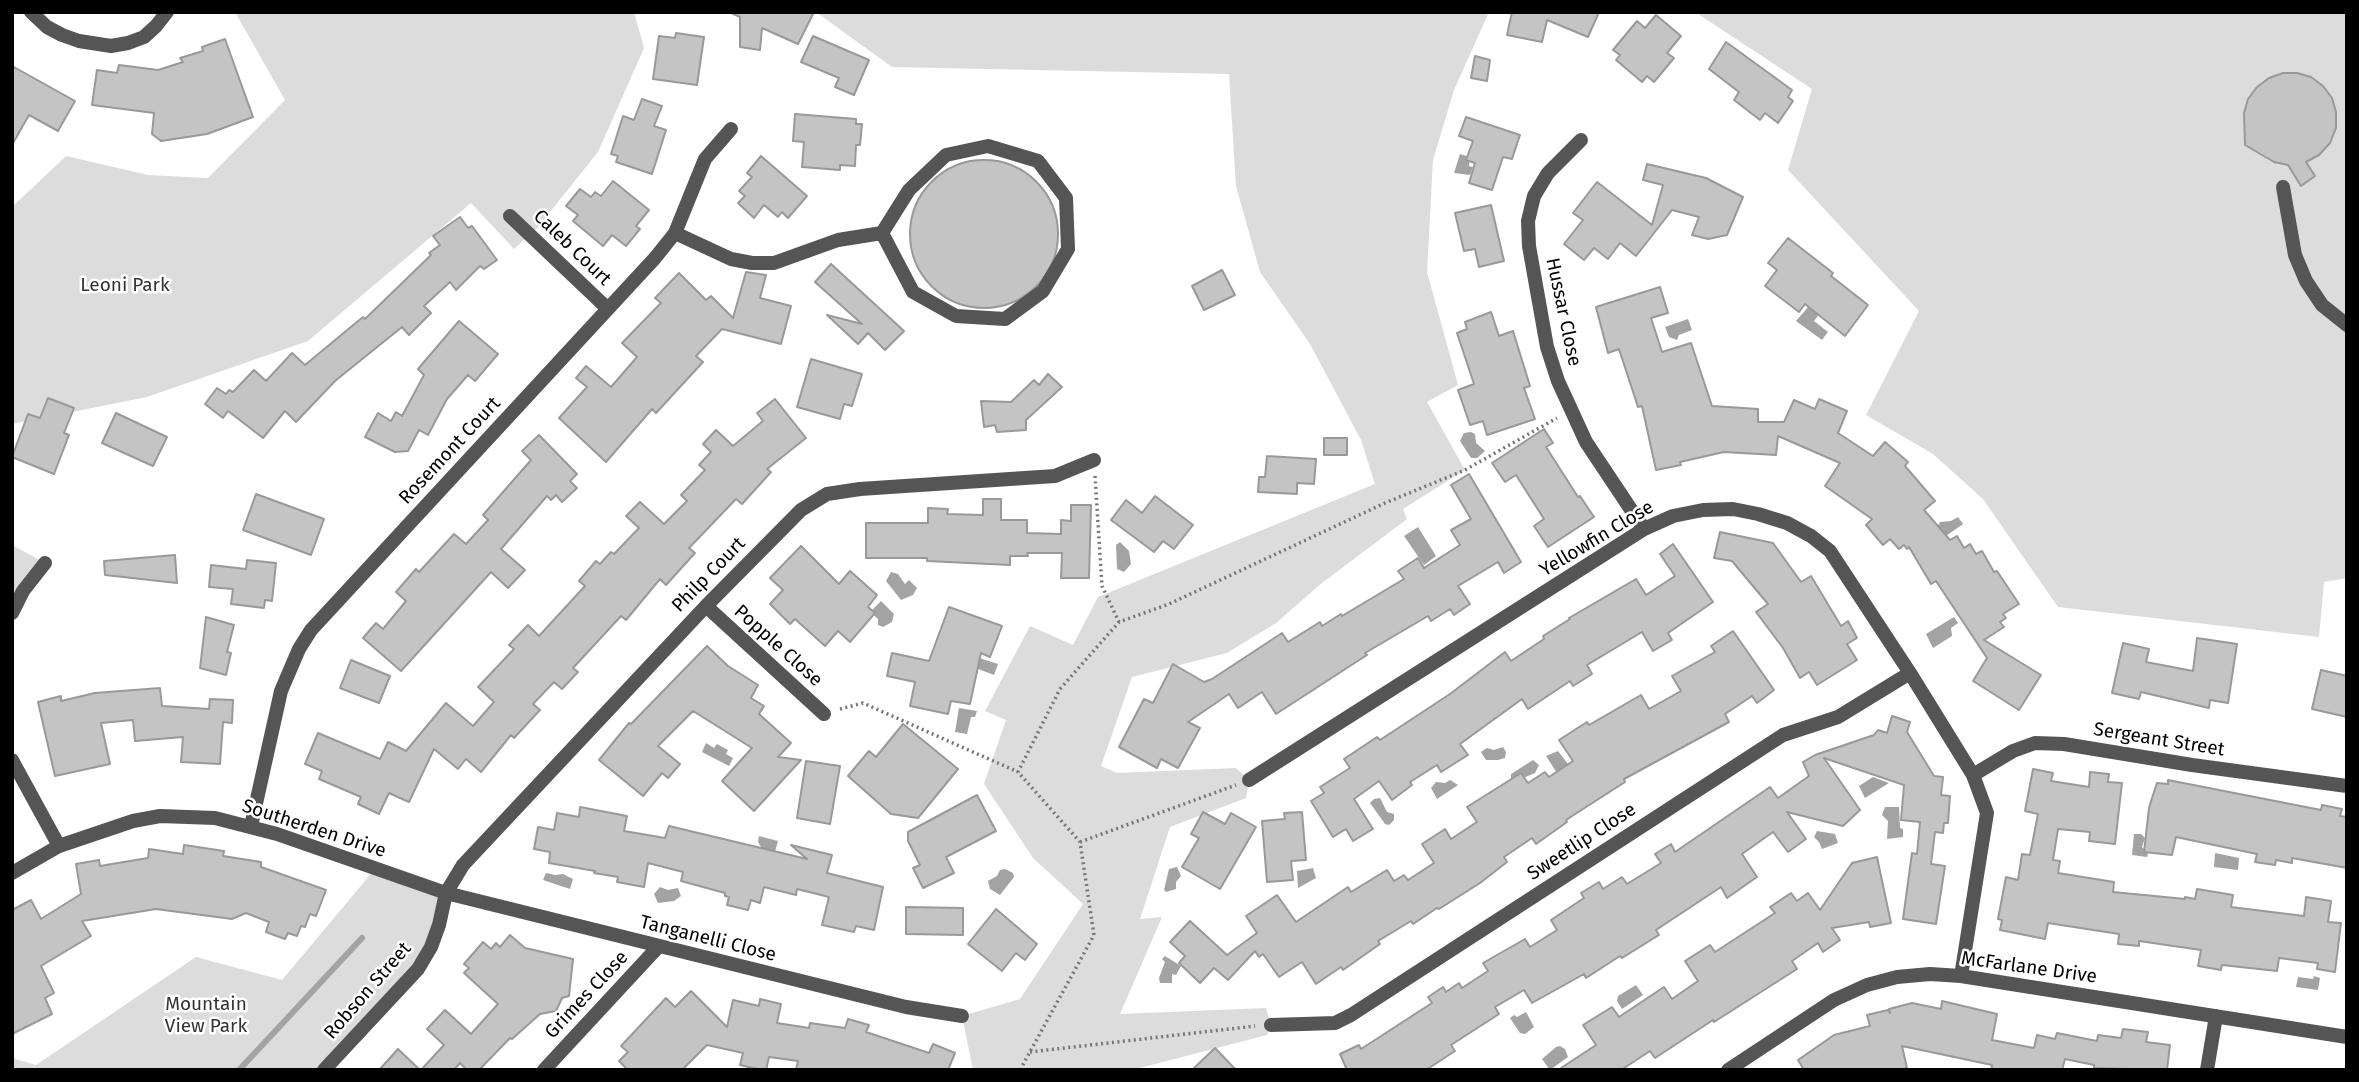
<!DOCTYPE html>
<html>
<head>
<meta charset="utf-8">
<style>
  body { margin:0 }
  #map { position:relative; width:2359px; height:1082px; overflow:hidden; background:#fff; font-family:"Fira Sans",sans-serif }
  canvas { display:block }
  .frame { position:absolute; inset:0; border:14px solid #000; pointer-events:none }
</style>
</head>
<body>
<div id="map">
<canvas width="2359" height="1082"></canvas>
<div class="frame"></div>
</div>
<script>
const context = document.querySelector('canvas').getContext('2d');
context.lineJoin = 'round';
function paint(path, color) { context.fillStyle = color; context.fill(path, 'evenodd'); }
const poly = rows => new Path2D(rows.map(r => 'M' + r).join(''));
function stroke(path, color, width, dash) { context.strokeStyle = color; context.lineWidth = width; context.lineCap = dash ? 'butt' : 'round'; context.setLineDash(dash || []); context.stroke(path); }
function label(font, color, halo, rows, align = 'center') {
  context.font = font + ' "Fira Sans",sans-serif'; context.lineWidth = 5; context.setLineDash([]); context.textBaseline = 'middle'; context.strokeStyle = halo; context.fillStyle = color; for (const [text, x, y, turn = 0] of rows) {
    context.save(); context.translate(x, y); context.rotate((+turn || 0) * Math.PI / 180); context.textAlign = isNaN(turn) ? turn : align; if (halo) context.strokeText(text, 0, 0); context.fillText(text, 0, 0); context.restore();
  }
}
paint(poly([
  [235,12,634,12,644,48,598,152,538,227,514,249,471,203,308,341,147,397,12,424,12,207,66,156,148,175,208,178,285,100],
  [816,12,1489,12,1454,90,1433,160,1427,272,1458,385,1427,402,1465,470,1403,509,1407,519,1322,583,1276,623,1227,653,1132,677,1101,766,1117,773,1236,768,1249,780,1246,798,1170,827,1140,919,1162,917,1120,1014,1266,1008,1271,1025,1267,1035,1132,1070,973,1070,962,1016,1020,999,1083,904,1033,858,984,784,1006,720,985,711,1030,626,1073,645,1098,597,1375,484,1361,440,1310,344,1260,272,1236,186,1229,74,892,67],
  [1695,12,2347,12,2347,578,2324,582,2319,637,2058,607,1983,499,1933,454,1866,415,1919,311,1788,170,1812,89],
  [12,545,45,563,12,618],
  [375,869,446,893,419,967,322,1070,12,1070,12,1058,36,1065,196,957,282,980]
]), '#dcdcdc');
paint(poly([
  [1460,154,1470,157,1469,166,1473,167,1470,175,1454,173],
  [1810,305,1820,313,1814,321,1828,332,1822,340,1796,321],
  [1688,319,1692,330,1679,335,1677,340,1669,337,1665,327],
  [1471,432,1475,434,1476,443,1485,451,1477,458,1471,458,1460,441,1464,433],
  [1958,517,1963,524,1926,550,1940,522,1951,521],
  [1418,527,1436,556,1424,565,1404,536],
  [1120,542,1129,551,1131,564,1124,572,1117,569,1116,545],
  [891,572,898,574,905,584,909,580,917,588,913,595,901,600,886,581],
  [881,601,894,614,892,622,883,627,878,625,878,619,870,612],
  [1954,617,1958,623,1951,628,1952,636,1933,648,1926,634],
  [976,657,998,664,994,675,973,667],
  [959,708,977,711,975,717,971,717,967,734,955,732],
  [706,743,714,748,717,744,728,750,726,754,733,758,729,766,702,752],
  [1503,747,1506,752,1505,758,1498,760,1486,760,1481,752,1487,748,1494,750],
  [1558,751,1568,764,1566,770,1557,773,1546,756],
  [1533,760,1539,765,1535,773,1516,781,1511,778,1511,774],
  [1873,777,1889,783,1865,798,1859,786],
  [1450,780,1458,785,1437,799,1431,788,1436,782,1445,783],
  [1380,798,1387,812,1394,814,1394,820,1389,825,1385,824,1370,803,1374,799],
  [1885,807,1899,807,1900,828,1903,829,1903,837,1887,839,1888,821,1882,815],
  [1817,831,1835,834,1838,843,1822,849,1819,842,1814,837],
  [2134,834,2141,834,2145,838,2142,847,2148,854,2147,857,2132,855],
  [759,836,778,841,774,855,762,849,758,842],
  [2215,853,2239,858,2238,870,2214,867],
  [1177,867,1181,876,1176,882,1176,889,1166,892,1164,890,1169,869],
  [1313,868,1316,878,1298,888,1297,871],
  [1005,869,1013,873,1014,877,1000,895,990,889,988,881,997,876,1000,870],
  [546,873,555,875,563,874,573,879,570,889,543,880],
  [660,887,668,890,678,888,681,896,674,901,658,903,654,894],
  [1165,956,1181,966,1176,975,1172,974,1172,983,1160,983,1159,978,1165,962,1162,959],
  [2314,976,2320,978,2318,990,2296,987,2298,977,2313,979],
  [1636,985,1643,995,1622,1009,1617,1001,1618,996],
  [1526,1012,1534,1027,1525,1034,1520,1033,1510,1018,1514,1015,1517,1017],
  [1560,1046,1565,1049,1568,1057,1550,1070,1542,1059,1556,1047]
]), '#a3a3a3');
stroke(poly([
  [239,1070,362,938]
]), '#a3a3a3', 6);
const building = poly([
  [729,12,814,12,798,44,762,28,760,50,740,47,740,17,729,12],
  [1512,12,1599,12,1588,37,1547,20,1542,42,1507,35,1512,12],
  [1656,15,1681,36,1667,53,1674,58,1654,82,1647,76,1642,82,1616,60,1620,55,1613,50,1637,21,1645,28,1656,15],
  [676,33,704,37,697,85,653,79,659,36,675,38,676,33],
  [813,36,869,60,854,95,835,87,839,78,801,62,813,36],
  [225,39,253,117,207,134,161,141,152,134,154,113,92,105,97,70,117,73,119,65,158,70,183,62,180,58,203,51,202,47,225,39],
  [1726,42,1792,90,1788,97,1793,101,1778,123,1765,113,1760,120,1734,100,1739,92,1709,69,1726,42],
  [1475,56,1490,60,1487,81,1471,78,1475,56],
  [12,66,75,101,58,131,29,115,12,145,12,66],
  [2283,73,2297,73,2311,77,2323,86,2332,98,2336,112,2336,128,2330,143,2319,155,2306,162,2315,176,2301,186,2288,165,2274,162,2245,145,2244,113,2248,99,2257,87,2269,78,2283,73],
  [642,99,662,106,654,126,666,130,652,174,616,162,618,156,611,154,623,116,634,120,642,99],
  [795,114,856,119,856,124,862,124,860,145,856,145,855,166,840,165,840,170,802,167,804,142,793,141,795,114],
  [1466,117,1520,135,1512,159,1503,157,1492,190,1469,183,1475,163,1466,160,1473,141,1459,136,1466,117],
  [761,156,807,196,788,218,782,212,778,217,764,205,754,218,738,203,745,196,739,191,752,177,747,173,761,156],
  '910 234a74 74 0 1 1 148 0a74 74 0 1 1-148 0Z',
  [1647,164,1706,178,1743,197,1727,235,1708,239,1692,235,1699,217,1672,210,1636,256,1620,243,1608,259,1594,248,1584,260,1564,244,1583,220,1573,213,1597,182,1652,225,1663,185,1643,180,1647,164],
  [613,181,649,210,636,226,640,229,626,246,612,235,603,246,573,221,578,215,566,206,580,189,591,197,595,192,601,196,613,181],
  [1491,205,1504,261,1479,267,1475,249,1464,251,1455,213,1491,205],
  [460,217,468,228,472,226,497,260,484,269,480,266,456,290,450,282,424,306,431,313,409,335,402,327,335,381,296,422,285,411,263,438,228,411,223,418,205,404,217,388,226,394,229,390,233,392,254,370,266,381,292,353,305,365,363,317,365,319,431,255,429,253,440,245,433,236,460,217],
  [1788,238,1833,273,1831,276,1868,305,1845,336,1805,304,1799,312,1765,286,1777,270,1768,263,1788,238],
  [831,264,904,331,885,350,868,333,858,344,827,315,862,324,815,282,831,264],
  [1222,270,1235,295,1204,310,1192,286,1222,270],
  [746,272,766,275,760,298,791,306,781,344,722,329,696,356,703,362,656,413,652,409,606,462,559,418,587,387,576,378,586,366,611,387,637,357,622,343,661,303,655,298,679,273,706,300,711,296,733,318,746,272],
  [1660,287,1668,313,1651,318,1662,352,1691,343,1712,406,1758,409,1758,422,1784,422,1794,400,1815,409,1819,399,1847,411,1838,433,1873,456,1885,442,1908,462,1905,466,1935,501,1924,510,1950,540,1957,536,1964,548,1970,544,1976,554,1982,551,1994,572,1997,571,2019,604,2003,614,2006,618,2000,622,2004,627,1984,640,2041,675,2019,710,1973,681,1987,658,1936,581,1931,584,1909,547,1907,549,1904,545,1899,549,1890,539,1883,545,1866,525,1872,519,1825,486,1840,463,1778,436,1776,455,1724,452,1680,462,1681,465,1656,470,1642,406,1638,407,1619,349,1608,353,1596,307,1660,287],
  [1491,312,1499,336,1513,331,1530,386,1524,388,1535,419,1487,435,1483,421,1470,425,1458,390,1474,384,1457,333,1467,329,1465,322,1491,312],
  [459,321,498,354,475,381,468,375,447,399,428,435,419,430,408,451,395,452,365,437,378,413,391,421,396,412,402,416,424,375,418,369,459,321],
  [811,359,862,374,852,406,844,404,840,419,797,407,811,359],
  [1048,374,1062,387,1026,420,1026,430,997,432,995,425,984,427,981,401,1011,402,1034,380,1039,385,1048,374],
  [48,398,74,408,64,433,69,435,54,474,12,457,28,414,40,418,48,398],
  [775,399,806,438,767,469,771,472,742,504,736,499,689,548,695,553,666,585,660,579,626,620,621,616,573,668,578,672,562,689,554,682,533,704,540,710,514,738,511,735,481,772,466,759,458,769,434,749,409,802,389,793,379,814,358,804,361,797,319,779,322,771,305,764,318,733,380,759,388,742,406,751,446,703,473,726,494,702,478,687,514,649,509,645,528,625,539,636,585,586,579,581,596,561,600,564,611,552,614,554,639,528,626,516,640,502,664,524,687,501,681,495,705,470,699,465,711,452,703,444,716,430,733,446,763,421,757,413,775,399],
  [116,413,167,437,153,466,102,443,116,413],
  [1544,429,1553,443,1546,447,1578,497,1580,496,1594,517,1548,547,1534,526,1544,519,1516,475,1505,482,1492,463,1544,429],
  [539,435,577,474,570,481,577,488,562,502,556,495,551,500,547,496,501,549,525,570,508,588,491,572,401,671,363,638,376,623,383,629,406,601,396,592,416,569,419,572,454,534,466,544,488,520,483,515,531,460,522,451,539,435],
  [1324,438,1347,438,1347,455,1324,455,1324,438],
  [1267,456,1316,459,1314,484,1297,483,1297,494,1258,492,1259,477,1265,477,1267,456],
  [1469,474,1521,562,1504,573,1498,562,1458,586,1470,604,1454,615,1450,609,1431,621,1428,616,1365,653,1367,655,1276,714,1262,692,1238,708,1229,694,1188,722,1200,728,1178,768,1161,759,1157,768,1119,747,1144,699,1153,703,1173,664,1204,682,1212,679,1282,633,1288,642,1320,622,1322,626,1341,614,1342,616,1404,579,1398,571,1418,558,1424,568,1460,545,1451,530,1471,519,1451,485,1469,474],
  [256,494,324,519,311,555,243,530,256,494],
  [1155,496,1193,525,1174,549,1163,541,1154,552,1111,520,1126,500,1142,513,1155,496],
  [983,499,1001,499,1001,520,1027,520,1027,533,1061,534,1061,520,1071,521,1071,505,1091,505,1089,578,1061,578,1062,553,1027,553,1028,556,1010,556,1010,565,927,561,927,558,866,558,866,523,928,523,928,508,948,509,947,514,983,515,983,499],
  [1720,532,1773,543,1801,582,1811,576,1841,626,1848,621,1857,638,1847,644,1857,660,1817,685,1809,672,1800,678,1783,648,1756,612,1768,604,1732,561,1714,558,1720,532],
  [1673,544,1713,602,1668,633,1672,640,1653,651,1642,632,1587,665,1592,674,1573,686,1570,681,1528,709,1522,699,1460,744,1468,755,1441,772,1437,765,1410,782,1412,785,1392,800,1379,781,1354,799,1373,829,1353,841,1346,829,1333,837,1311,801,1324,793,1320,787,1350,768,1344,759,1377,737,1380,740,1450,694,1505,652,1511,661,1544,639,1543,636,1570,619,1569,618,1636,579,1646,595,1675,576,1660,554,1673,544],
  [801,546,839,584,850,571,877,595,868,607,875,613,850,642,838,631,825,646,795,619,790,624,770,604,783,590,770,578,801,546],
  [175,555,177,583,105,575,104,561,175,555],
  [247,560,276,563,272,601,265,600,264,608,231,604,233,589,209,587,211,565,246,569,247,560],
  [949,607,1002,626,990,657,981,653,970,704,951,701,948,714,910,706,915,682,887,676,892,653,929,661,949,607],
  [206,617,234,625,227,652,231,653,226,675,200,668,206,617],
  [1733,631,1774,690,1757,703,1752,696,1725,714,1729,722,1624,779,1625,782,1566,820,1567,822,1536,844,1532,838,1504,857,1507,862,1480,883,1439,909,1437,908,1413,924,1411,921,1378,941,1380,944,1343,970,1341,967,1316,984,1302,962,1279,977,1263,954,1259,957,1255,951,1228,980,1214,968,1200,983,1179,963,1185,956,1170,942,1190,921,1227,955,1257,933,1246,916,1277,895,1296,922,1348,887,1351,892,1387,870,1394,881,1404,875,1408,880,1434,863,1422,844,1445,829,1451,839,1477,822,1467,807,1521,773,1528,783,1545,772,1549,777,1573,761,1559,740,1587,722,1589,725,1641,695,1649,709,1681,691,1672,676,1715,652,1711,646,1733,631],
  [2197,638,2237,644,2228,703,2210,700,2209,708,2141,692,2139,699,2112,693,2123,643,2149,649,2146,662,2193,671,2197,638],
  [707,646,728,666,758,685,751,698,764,706,759,714,791,743,778,757,801,760,754,811,722,781,752,748,693,711,658,746,680,764,668,778,662,773,643,796,599,760,629,723,631,724,707,646],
  [351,660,390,676,379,703,340,688,351,660],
  [2321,670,2347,676,2347,717,2312,709,2321,670],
  [160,688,162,706,209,709,210,699,233,700,232,723,223,722,220,764,181,762,183,737,135,741,133,720,101,723,110,764,55,776,38,702,61,696,61,701,95,693,160,688],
  [1892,716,1910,722,1907,732,1934,776,1943,777,1941,795,1950,796,1948,823,1944,823,1943,833,1935,832,1931,864,1945,866,1936,924,1903,919,1912,853,1917,854,1920,822,1901,820,1904,785,1824,758,1860,810,1843,826,1787,812,1806,839,1788,852,1773,832,1742,854,1757,877,1727,898,1721,887,1656,930,1659,935,1622,958,1620,956,1586,978,1584,974,1532,1003,1524,990,1495,1007,1499,1014,1451,1045,1455,1051,1426,1070,1347,1070,1340,1054,1359,1045,1361,1049,1432,1003,1428,997,1443,987,1446,992,1459,983,1462,988,1488,971,1483,963,1525,939,1530,947,1557,930,1551,920,1584,898,1581,893,1599,882,1603,889,1622,877,1627,884,1661,863,1655,854,1671,844,1675,852,1770,787,1778,798,1809,776,1803,762,1815,755,1874,735,1878,730,1887,733,1892,716],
  [903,724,958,769,918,818,891,814,848,776,869,751,876,757,903,724],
  [806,761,840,766,830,824,797,818,806,761],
  [2033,769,2053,773,2051,781,2089,787,2090,772,2109,774,2108,782,2122,783,2115,844,2089,841,2090,832,2058,829,2053,860,2060,861,2058,873,2114,882,2113,892,2185,899,2185,897,2195,899,2197,889,2233,895,2231,907,2304,916,2306,897,2331,901,2328,922,2341,923,2335,972,2317,969,2318,963,2279,958,2277,971,2222,965,2221,970,2198,966,2201,950,2139,941,2139,946,2118,944,2119,934,2048,923,2045,939,2000,930,2002,920,1998,919,2006,877,2018,880,2022,854,2030,855,2038,814,2025,811,2033,769],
  [2168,780,2321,810,2322,805,2342,809,2340,816,2347,817,2347,868,2292,858,2292,863,2276,860,2275,865,2255,862,2257,854,2176,837,2172,855,2144,852,2149,808,2153,795,2157,783,2168,784,2168,780],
  [977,795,996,831,946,857,954,873,923,888,913,868,920,865,908,841,908,832,977,795],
  [580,807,627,816,624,831,665,838,669,826,807,859,791,845,832,855,827,873,883,887,874,930,856,926,854,932,822,925,829,897,797,889,796,895,764,887,760,903,751,900,748,910,727,905,729,897,725,896,725,893,681,881,683,872,648,863,644,887,617,882,618,877,594,873,595,871,549,863,550,852,534,849,538,827,554,830,557,813,579,817,580,807],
  [1203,812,1225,824,1231,813,1256,827,1220,889,1182,867,1199,838,1191,834,1203,812],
  [1302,812,1306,860,1291,861,1293,880,1267,882,1262,821,1285,819,1284,813,1302,812],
  [184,845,224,851,223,856,261,862,261,867,326,890,316,916,310,914,305,927,301,926,297,936,288,933,285,939,266,932,269,922,246,913,232,919,156,909,82,921,91,936,41,966,54,993,45,998,52,1014,12,1034,12,910,31,900,41,919,81,894,76,864,99,860,100,866,148,858,149,849,183,854,184,845],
  [1877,857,1891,923,1870,927,1869,922,1832,928,1840,940,1823,952,1818,943,1792,961,1797,969,1714,1022,1713,1020,1655,1058,1650,1051,1621,1070,1558,1070,1596,1045,1583,1025,1612,1007,1619,1017,1664,987,1672,999,1698,981,1685,961,1710,945,1715,952,1775,913,1770,907,1791,893,1797,901,1808,893,1820,910,1852,863,1877,857],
  [906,907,963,908,963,935,906,934,906,907],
  [996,909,1037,944,1025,960,1016,953,1002,971,968,944,996,909],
  [510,935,525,948,573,959,569,996,562,998,556,1011,540,1014,512,1039,510,1038,479,1070,467,1070,460,1063,454,1070,421,1070,444,1045,427,1029,445,1010,471,1034,498,1004,464,973,469,968,464,964,483,942,491,949,496,943,500,947,510,935],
  [691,991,727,1027,733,1000,759,1006,760,999,781,1004,777,1023,809,1028,810,1023,845,1028,848,1019,869,1025,866,1032,929,1053,933,1044,955,1053,948,1070,796,1070,798,1061,769,1057,766,1070,762,1070,740,1065,743,1053,707,1045,682,1070,628,1070,619,1061,628,1052,621,1046,666,998,675,1007,691,991],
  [1942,1001,1997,1014,1992,1040,2034,1048,2037,1035,2055,1039,2057,1033,2097,1041,2098,1035,2121,1038,2123,1029,2148,1032,2146,1042,2170,1045,2167,1070,2094,1068,2094,1065,2065,1059,2062,1070,1991,1070,1992,1065,1902,1046,1907,1068,1899,1070,1804,1070,1798,1060,1834,1035,1870,1026,1867,1015,1888,1010,1890,1013,1889,1009,1912,1003,1941,1009,1942,1001],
  [1215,1048,1236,1070,1192,1070,1215,1048],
  [398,1049,420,1070,379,1070,398,1049]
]);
paint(building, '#c4c4c4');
stroke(building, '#999', 2);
stroke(poly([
  [1095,476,1102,586,1119,622],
  [840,709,863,703,1018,772],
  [1080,842,1236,785],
  [1030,1052,1255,1026],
  [1020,1070,1094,935,1080,842,1018,772,1060,689,1119,622,1169,604,1385,503,1465,470,1557,418]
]), '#777', 3.5, [2, 3.5]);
stroke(poly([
  [31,12,47,27,62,35,79,41,111,46,128,43,144,37,156,26,167,12],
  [1581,140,1548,173,1534,196,1528,221,1529,246,1547,347,1558,381,1586,442,1644,529],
  [2283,187,2295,255,2306,281,2322,305,2347,325],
  [510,216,608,309],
  [675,233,731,259,752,263,774,263,838,240,882,233,909,190,946,155,988,146,1038,161,1066,198,1068,249,1043,291,1005,319,956,316,913,292,882,233],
  [706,606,824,714],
  [12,613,23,591,45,563],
  [12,760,59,846],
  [1973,775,2013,751,2035,743,2064,744,2192,765,2347,786],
  [1249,780,1644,529,1673,516,1703,510,1733,509,1758,514,1787,523,1811,536,1830,551,1910,673,1973,775,1987,813,1961,976],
  [251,826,281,691,299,649,311,630,655,258,675,233,705,159,731,129],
  [12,873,59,846,133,821,160,816,215,818,277,834,446,893,906,1007,962,1016],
  [1271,1025,1335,1023,1351,1015,1783,735,1838,717,1910,673],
  [324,1070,418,969,431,947,439,925,446,893,463,865,706,606,801,510,827,494,860,489,1055,476,1094,460],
  [544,1070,658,947],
  [1728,1070,1834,1000,1867,985,1897,977,1930,974,1961,976,2347,1037],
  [2207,1070,2216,1016]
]), '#555', 14);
label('19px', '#000', '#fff', [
  ["Caleb Court",572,248,44],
  ["Hussar Close",1563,312,78],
  ["Rosemont Court",450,451,-47],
  ["Yellowfin Close",1597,539,-31],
  ["Philp Court",709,575,-46],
  ["Popple Close",778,646,42],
  ["Sergeant Street",2159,740,9],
  ["Southerden Drive",314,829,18],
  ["Sweetlip Close",1582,842,-33],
  ["Tanganelli Close",708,939,14],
  ["McFarlane Drive",2029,968,8],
  ["Robson Street",368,991,-49],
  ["Grimes Close",587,995,-47]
]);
label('19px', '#333', '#fff', [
  ["Leoni Park",125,286],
  ["Mountain",206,1005],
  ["View Park",206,1027]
]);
</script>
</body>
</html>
